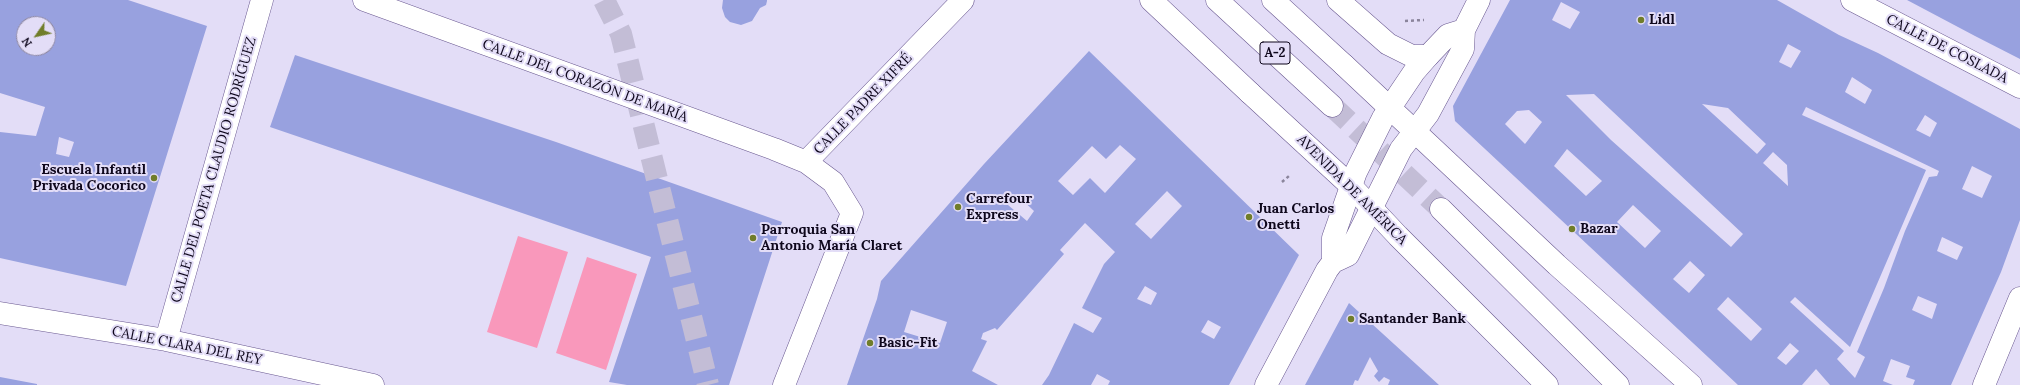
<!DOCTYPE html>
<html>
<head>
<meta charset="utf-8">
<style>
  body { margin:0 }
  #map { position:relative; width:2020px; height:385px; overflow:hidden; background:#e3ddf7; font-family:Lora,serif }
  canvas { display:block }
  .north { position:absolute; left:16px; top:16px; width:40px; height:40px; box-sizing:border-box; background:#e3ddf7; border:1px solid #8e879f; border-radius:50%; rotate:236deg; font-size:11px; font-weight:700; line-height:16px; text-align:center; color:#0e071c }
  .north::after { content:''; display:block; margin:auto; width:14px; height:18px; background:#707d2a; clip-path:polygon(50% 0,100% 100%,50% 72%,0 100%) }
</style>
</head>
<body>
<div id="map">
<canvas width="2020" height="385"></canvas>
<div class="north">N</div>
</div>
<script>
const context = document.querySelector('canvas').getContext('2d');
context.lineJoin = 'round';
function paint(path, color) { context.fillStyle = color; context.fill(path, 'evenodd'); }
const poly = rows => new Path2D(rows.map(r => 'M' + r).join(''));
function stroke(path, color, width, dash) { context.strokeStyle = color; context.lineWidth = width; context.lineCap = dash ? 'butt' : 'round'; context.setLineDash(dash || []); context.stroke(path); }
function label(font, color, halo, rows, align = 'center') {
  context.font = font + ' Lora,serif'; context.lineWidth = 4; context.setLineDash([]); context.textBaseline = 'middle'; context.strokeStyle = halo; context.fillStyle = color; for (const [text, x, y, turn = 0] of rows) {
    context.save(); context.translate(x, y); context.rotate((+turn || 0) * Math.PI / 180); context.textAlign = isNaN(turn) ? turn : align; if (halo) context.strokeText(text, 0, 0); context.fillText(text, 0, 0); context.restore();
  }
}
paint(poly([
  [518,236,568,252,537,348,487,332],
  [587,257,637,274,606,370,556,353]
]), '#f998bb');
paint(poly([
  [0,0,128,0,207,26,126,286,0,258,0,132,36,136,45,107,0,93],
  [24,24,48,24,48,48,24,48],
  [59,137,74,142,69,157,56,154],
  [723,0,767,0,767,1,766,5,760,8,752,21,741,25,730,22,725,17,722,8],
  [1510,0,1777,0,1839,35,1878,53,2020,129,2020,220,2001,272,1951,385,1913,385,1915,380,1906,377,1910,366,1891,359,1883,381,1893,385,1830,385,1816,369,1802,385,1738,385,1455,121,1453,106],
  [1561,2,1580,12,1570,29,1552,20],
  [1788,44,1801,51,1791,68,1779,62],
  [1852,77,1872,90,1865,104,1845,92],
  [1594,94,1743,234,1731,247,1611,140,1566,95],
  [1702,104,1728,108,1766,144,1757,154],
  [1806,107,1939,171,1937,176,1929,177,1905,231,1884,288,1857,352,1865,357,1855,378,1837,359,1844,351,1790,302,1795,297,1850,347,1926,170,1802,115],
  [1529,110,1542,122,1525,144,1505,124,1517,111],
  [1925,115,1937,123,1930,137,1916,130],
  [1567,149,1602,181,1586,196,1554,166],
  [1773,152,1787,165,1788,186,1763,163],
  [1972,166,1992,176,1982,198,1962,189],
  [1633,205,1661,231,1645,248,1617,222],
  [1942,237,1963,247,1957,260,1937,251],
  [1690,261,1705,275,1689,293,1673,279],
  [1918,296,1937,304,1932,319,1912,310],
  [1728,297,1762,329,1751,341,1717,309],
  [1790,343,1799,351,1786,365,1777,358],
  [1907,0,2020,0,2020,59,1975,36],
  [1089,51,1299,255,1229,385,1108,385,1110,381,1097,374,1091,385,1042,385,1049,375,1074,323,1093,333,1102,318,1082,308,1104,264,1115,252,1085,223,1060,250,1064,254,997,330,995,328,983,333,981,339,987,341,972,371,998,385,847,385,877,299,881,281,984,164],
  [1120,145,1136,159,1105,193,1090,178,1073,195,1058,181,1092,146,1106,159],
  [1167,191,1182,206,1151,239,1135,224],
  [1017,195,1034,211,1027,221,1008,205],
  [1145,286,1157,293,1151,305,1137,299],
  [911,310,947,322,940,343,904,332],
  [1208,320,1221,327,1214,339,1201,332],
  [295,55,556,142,782,222,729,385,627,385,609,382,651,257,270,127],
  [1349,303,1439,385,1388,385,1390,380,1384,377,1379,382,1374,376,1378,371,1370,357,1358,381,1355,380,1353,385,1305,385],
  [0,377,37,384,37,385,0,385]
]), '#98a1df');
stroke(poly([
  [604,0,621,34,708,385],
  [1332,106,1441,209]
]), '#c3bdd6', 22, [22, 11]);
const street = poly([
  [364,0,774,149,806,162,833,182,852,213,784,385],
  [1338,0,1388,44,1412,56,1428,56],
  [1852,0,2020,87],
  [1344,65,1557,265,1691,385],
  [806,162,963,0],
  [0,313,166,340,373,385],
  [166,340,262,0],
  [1984,385,2020,298]
]);
const secondary = poly([
  [1333,262,1333,238,1356,172,1383,118,1414,72,1428,56,1448,35,1464,30],
  [1266,385,1327,270,1333,262,1348,255,1401,149,1428,114,1463,49,1464,30,1479,0]
]);
const primary = poly([
  [1250,93,1352,187,1398,236,1547,385]
]);
const highway = poly([
  [1151,0,1250,93],
  [1217,0,1332,106],
  [1273,0,1344,65],
  [1441,209,1618,385]
]);
stroke(street, '#695890', 23);
stroke(secondary, '#695890', 23);
stroke(primary, '#695890', 23);
stroke(highway, '#695890', 23);
stroke(poly([
  [1405,21,1424,20],
  [1282,182,1289,176]
]), '#8b859c', 2.5, [3, 3]);
stroke(street, '#fff', 22);
stroke(secondary, '#fff', 22);
stroke(primary, '#fff', 22);
stroke(highway, '#fff', 22);
for (const [x, y, r, color] of [
  [1641,20,4,"#707d2a"],
  [154,178,4,"#707d2a"],
  [958,207,4,"#707d2a"],
  [1249,217,4,"#707d2a"],
  [1572,229,4,"#707d2a"],
  [753,238,4,"#707d2a"],
  [1351,319,4,"#707d2a"],
  [870,343,4,"#707d2a"]
]) { const dot = new Path2D(); dot.arc(x, y, r, 0, 2 * Math.PI); context.fillStyle = color; context.fill(dot); stroke(dot, '#e3ddf7', 1.5); }
for (const [x, y, w] of [
  [1275,53,30]
]) { const box = new Path2D(); box.roundRect(x - w / 2, y - 11, w, 22, 3); context.fillStyle = '#e3ddf7'; context.fill(box); stroke(box, '#0e071c', 1); }
label('bold 13px', '#0e071c', null, [
  ["A-2",1275,53]
]);
label('bold 14px', '#0e071c', '#e3ddf7', [
  ["Lidl",1649,20],
  ["Escuela Infantil",146,170,"right"],
  ["Privada Cocorico",146,186,"right"],
  ["Carrefour",966,199],
  ["Express",966,215],
  ["Juan Carlos",1257,209],
  ["Onetti",1257,225],
  ["Bazar",1580,229],
  ["Parroquia San",761,230],
  ["Antonio María Claret",761,246],
  ["Santander Bank",1359,319],
  ["Basic-Fit",878,343]
], 'left');
label('14px', '#0e071c', '#e3ddf7', [
  ["CALLE DE COSLADA",1947,49,27],
  ["CALLE DEL CORAZÓN DE MARÍA",585,81,20],
  ["CALLE PADRE XIFRÉ",863,104,-46],
  ["CALLE DEL POETA CLAUDIO RODRÍGUEZ",214,170,-74],
  ["AVENIDA DE AMÉRICA",1352,190,45],
  ["CALLE CLARA DEL REY",187,346,11]
]);
</script>
</body>
</html>
